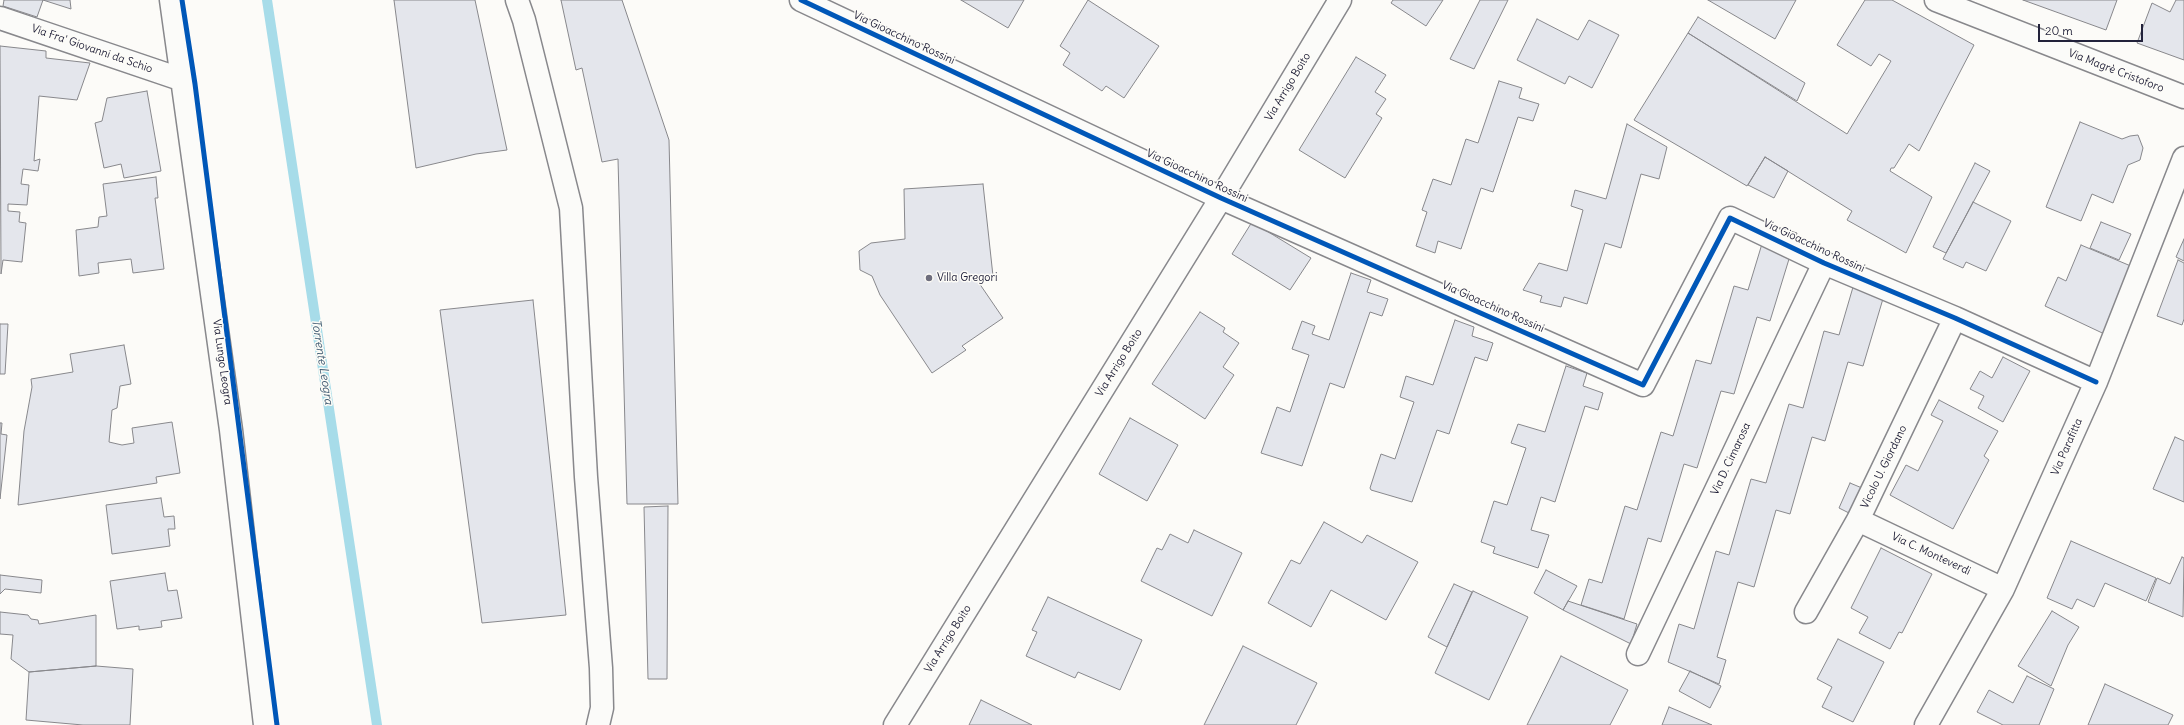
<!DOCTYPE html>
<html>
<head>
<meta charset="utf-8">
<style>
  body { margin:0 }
  #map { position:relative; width:2184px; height:725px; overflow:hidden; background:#fcfbf8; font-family:Delius,sans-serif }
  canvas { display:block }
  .scale { position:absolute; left:2038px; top:24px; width:105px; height:18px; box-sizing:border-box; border:2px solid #22223b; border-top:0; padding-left:5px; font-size:12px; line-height:14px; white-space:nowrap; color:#22223b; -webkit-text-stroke:3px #fdfcf7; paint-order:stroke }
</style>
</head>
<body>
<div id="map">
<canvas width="2184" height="725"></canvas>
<div class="scale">20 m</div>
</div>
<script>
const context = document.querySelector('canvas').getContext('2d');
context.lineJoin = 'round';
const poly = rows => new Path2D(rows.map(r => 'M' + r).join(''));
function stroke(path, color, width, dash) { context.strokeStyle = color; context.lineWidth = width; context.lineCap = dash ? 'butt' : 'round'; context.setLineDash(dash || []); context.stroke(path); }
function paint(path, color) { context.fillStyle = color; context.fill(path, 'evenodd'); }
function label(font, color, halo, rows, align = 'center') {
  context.font = font + ' Delius,sans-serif'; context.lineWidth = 3; context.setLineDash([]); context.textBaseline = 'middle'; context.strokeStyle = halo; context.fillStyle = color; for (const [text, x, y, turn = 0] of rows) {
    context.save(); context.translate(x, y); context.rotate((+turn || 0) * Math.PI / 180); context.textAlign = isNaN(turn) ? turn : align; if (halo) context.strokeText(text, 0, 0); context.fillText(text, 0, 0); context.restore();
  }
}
stroke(poly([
  [267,0,377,725]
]), '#a7dce9', 10);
const building = poly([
  [4,0,43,0,37,17,3,6,4,0],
  [43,0,70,0,71,9,43,0],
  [394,0,475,0,507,150,476,154,416,168,394,0],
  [561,0,622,0,669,140,678,504,627,504,618,159,602,162,582,68,576,70,561,0],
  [961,0,1024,0,1008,28,961,0],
  [1088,0,1159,46,1124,98,1106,86,1102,91,1063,65,1070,53,1060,46,1088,0],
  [1393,0,1443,0,1426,26,1391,3,1393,0],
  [1480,0,1508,0,1474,69,1450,59,1480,0],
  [1708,0,1796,0,1775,39,1708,0],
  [1865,0,1892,0,1974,45,1919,151,1909,144,1894,168,1891,168,1890,171,1932,197,1906,253,1847,220,1852,211,1765,157,1747,186,1634,120,1688,33,1847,134,1891,61,1879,54,1871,66,1837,45,1865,0],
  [2023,0,2117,0,2106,30,2023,0],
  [2176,0,2184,0,2184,60,2137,43,2152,3,2170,12,2176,0],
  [1698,17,1805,83,1797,101,1688,33,1698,17],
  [1537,19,1578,40,1589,20,1619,35,1592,88,1569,76,1565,84,1517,60,1537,19],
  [0,46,46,51,46,58,90,63,77,100,39,96,34,161,40,159,38,171,23,169,21,184,29,185,27,205,8,204,8,211,20,212,19,222,26,223,22,262,3,260,1,274,0,46],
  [1356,57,1386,75,1375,92,1386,99,1376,114,1382,118,1345,178,1299,150,1356,57],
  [1499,81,1522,88,1519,98,1539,104,1533,121,1518,117,1493,192,1481,188,1461,249,1438,241,1435,253,1416,246,1427,212,1422,210,1433,179,1451,185,1466,139,1478,143,1499,81],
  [147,91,161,171,124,178,121,164,104,168,95,123,102,121,107,98,147,91],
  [2080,122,2122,139,2130,136,2138,135,2143,148,2140,160,2128,165,2113,203,2092,194,2081,221,2046,207,2080,122],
  [1627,124,1667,147,1659,179,1641,174,1621,248,1605,243,1587,304,1564,297,1561,307,1540,302,1542,296,1523,290,1539,263,1567,271,1583,210,1571,206,1575,190,1606,199,1627,124],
  [1765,157,1788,171,1774,198,1748,185,1765,157],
  [1975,163,1990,171,1946,253,1933,247,1975,163],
  [156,177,158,198,155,198,164,269,133,273,131,259,98,263,99,273,79,276,76,230,98,227,99,217,107,216,103,184,156,177],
  [983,184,993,276,977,280,1003,318,962,346,966,350,932,373,880,295,872,276,860,270,859,251,871,243,905,239,904,189,983,184],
  [1973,202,2011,221,1986,271,1966,262,1963,268,1943,259,1973,202],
  [1252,222,1311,258,1290,290,1232,254,1252,222],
  [2101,222,2131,234,2119,260,2090,248,2101,222],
  [1768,224,1797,233,1770,321,1757,317,1734,394,1721,391,1697,468,1684,464,1661,542,1648,538,1624,619,1581,605,1589,579,1602,583,1625,506,1637,510,1661,432,1673,436,1696,360,1711,364,1734,286,1748,290,1768,224],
  [2184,239,2184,261,2176,257,2184,239],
  [2081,245,2145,272,2115,339,2045,306,2058,277,2066,281,2081,245],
  [2178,260,2184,263,2184,319,2182,325,2157,316,2178,260],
  [1858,270,1885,292,1863,366,1848,362,1825,441,1812,437,1790,514,1776,510,1754,587,1738,582,1717,657,1726,660,1719,684,1668,662,1679,624,1694,629,1716,551,1729,555,1751,479,1766,483,1789,404,1803,408,1824,331,1839,335,1858,270],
  [1351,273,1371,280,1367,292,1388,299,1382,316,1370,312,1344,388,1330,383,1302,466,1261,453,1277,407,1290,412,1309,355,1292,349,1302,321,1315,326,1312,334,1329,340,1351,273],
  [533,300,566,615,482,623,440,310,533,300],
  [1200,312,1225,328,1223,332,1239,343,1223,367,1234,375,1205,419,1152,384,1200,312],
  [1455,320,1474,327,1472,336,1493,343,1487,361,1475,357,1449,434,1437,430,1412,502,1371,490,1370,488,1381,454,1395,459,1414,402,1400,397,1406,376,1433,385,1455,320],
  [0,324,8,324,5,374,0,374,0,324],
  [124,345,131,384,120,386,117,408,112,410,109,442,122,445,134,443,132,428,172,422,180,473,156,477,157,483,18,505,24,431,32,387,31,379,73,372,70,354,124,345],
  [2003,357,2030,371,2003,422,1978,408,1984,396,1970,389,1980,371,1992,378,2003,357],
  [1566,366,1587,373,1583,386,1603,393,1598,410,1585,406,1555,502,1541,497,1531,530,1549,535,1538,568,1493,553,1495,547,1481,542,1494,501,1507,505,1526,448,1511,443,1518,424,1545,432,1566,366],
  [1939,400,1998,431,1984,456,1989,460,1953,529,1890,495,1906,465,1918,471,1943,421,1931,415,1939,400],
  [1130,418,1178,445,1147,501,1099,474,1130,418],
  [0,423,2,423,1,434,7,435,0,499,0,423],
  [2175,437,2184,441,2184,502,2153,489,2175,437],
  [1850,483,1862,488,1851,514,1839,508,1850,483],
  [161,498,164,517,174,516,175,529,168,529,170,546,112,554,106,505,161,498],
  [668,506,667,679,648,679,644,507,668,506],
  [1324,522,1362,543,1367,535,1418,562,1386,620,1331,590,1311,627,1268,603,1291,560,1300,564,1324,522],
  [1194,530,1242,553,1212,616,1141,581,1157,548,1162,550,1170,534,1188,543,1194,530],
  [2071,541,2156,578,2146,601,2105,583,2094,607,2077,599,2072,609,2047,598,2071,541],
  [1881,548,1932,574,1902,633,1899,632,1890,649,1859,633,1868,617,1851,608,1881,548],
  [2182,557,2184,558,2183,617,2148,602,2157,578,2170,584,2182,557],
  [1546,570,1577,586,1563,610,1534,593,1546,570],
  [165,573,168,591,177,590,182,618,161,621,162,627,139,630,139,626,117,629,110,581,165,573],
  [0,575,42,580,41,593,5,589,0,594,0,575],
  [1454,584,1472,592,1447,647,1428,637,1454,584],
  [1473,591,1528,617,1489,700,1435,673,1473,591],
  [1048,597,1142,640,1120,690,1078,672,1075,678,1026,656,1037,632,1032,630,1048,597],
  [1568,601,1637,624,1631,644,1563,610,1568,601],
  [2052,611,2079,627,2068,645,2051,686,2018,666,2052,611],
  [0,612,28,615,31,619,38,620,39,624,96,615,96,666,29,672,11,659,13,635,0,634,0,612],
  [1838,639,1884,662,1853,722,1822,707,1832,687,1817,679,1838,639],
  [1243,646,1317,683,1296,725,1204,725,1243,646],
  [1561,656,1628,690,1610,725,1527,725,1561,656],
  [96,666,133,669,130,725,83,725,26,720,29,672,96,666],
  [1690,671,1721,686,1710,708,1679,691,1690,671],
  [2027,676,2054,689,2039,725,2003,725,1977,712,1989,690,2013,703,2027,676],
  [2105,684,2173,715,2168,725,2088,725,2105,684],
  [981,700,1032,725,969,725,981,700],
  [1669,707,1712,725,1662,725,1669,707]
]);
paint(building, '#e4e6ec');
stroke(building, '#88888c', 1);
const minor = poly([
  [171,0,231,430,265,725],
  [517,0,524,20,571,208,586,477,601,668,602,708,598,725],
  [801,0,1221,198,1643,385,1730,218,1824,263,1955,318,2096,382],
  [1936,0,2184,97],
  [0,18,183,80],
  [1858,520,2003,589],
  [1806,612,1858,520,1955,318],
  [1638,654,1824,263],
  [895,725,1221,198,1340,0],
  [1926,725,2003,589,2096,382,2184,158]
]);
stroke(minor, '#88888c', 25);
stroke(minor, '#fbfbf9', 22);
stroke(poly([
  [182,0,195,84,277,725],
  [801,0,1221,198,1643,385,1730,218,1824,263,1955,318,2096,382]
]), '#0057b8', 5);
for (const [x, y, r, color] of [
  [929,278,4,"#6e6e7d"]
]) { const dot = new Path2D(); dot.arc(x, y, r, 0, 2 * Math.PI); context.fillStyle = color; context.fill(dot); stroke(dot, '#fdfcf7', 1.5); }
label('11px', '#22223b', '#fdfcf7', [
  ["Via Gioacchino Rossini",904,38,25],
  ["Via Fra' Giovanni da Schio",92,49,19],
  ["Via Magrè Cristoforo",2116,71,21],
  ["Via Arrigo Boito",1288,87,-59],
  ["Via Gioacchino Rossini",1197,176,25],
  ["Via Gioacchino Rossini",1814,246,25],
  ["Via Gioacchino Rossini",1493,307,24],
  ["Via Lungo Leogra",222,362,82],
  ["Via Arrigo Boito",1119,363,-58],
  ["Via Parafitta",2067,447,-66],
  ["Via D. Cimarosa",1731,459,-65],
  ["Vicolo U. Giordano",1884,467,-64],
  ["Via C. Monteverdi",1931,554,25],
  ["Via Arrigo Boito",948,639,-58]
]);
label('11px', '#22223b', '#fdfcf7', [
  ["Villa Gregori",937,278]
], 'left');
label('italic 12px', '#445f76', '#fdfcf7', [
  ["Torrente Leogra",322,362,81]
]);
</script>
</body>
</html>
